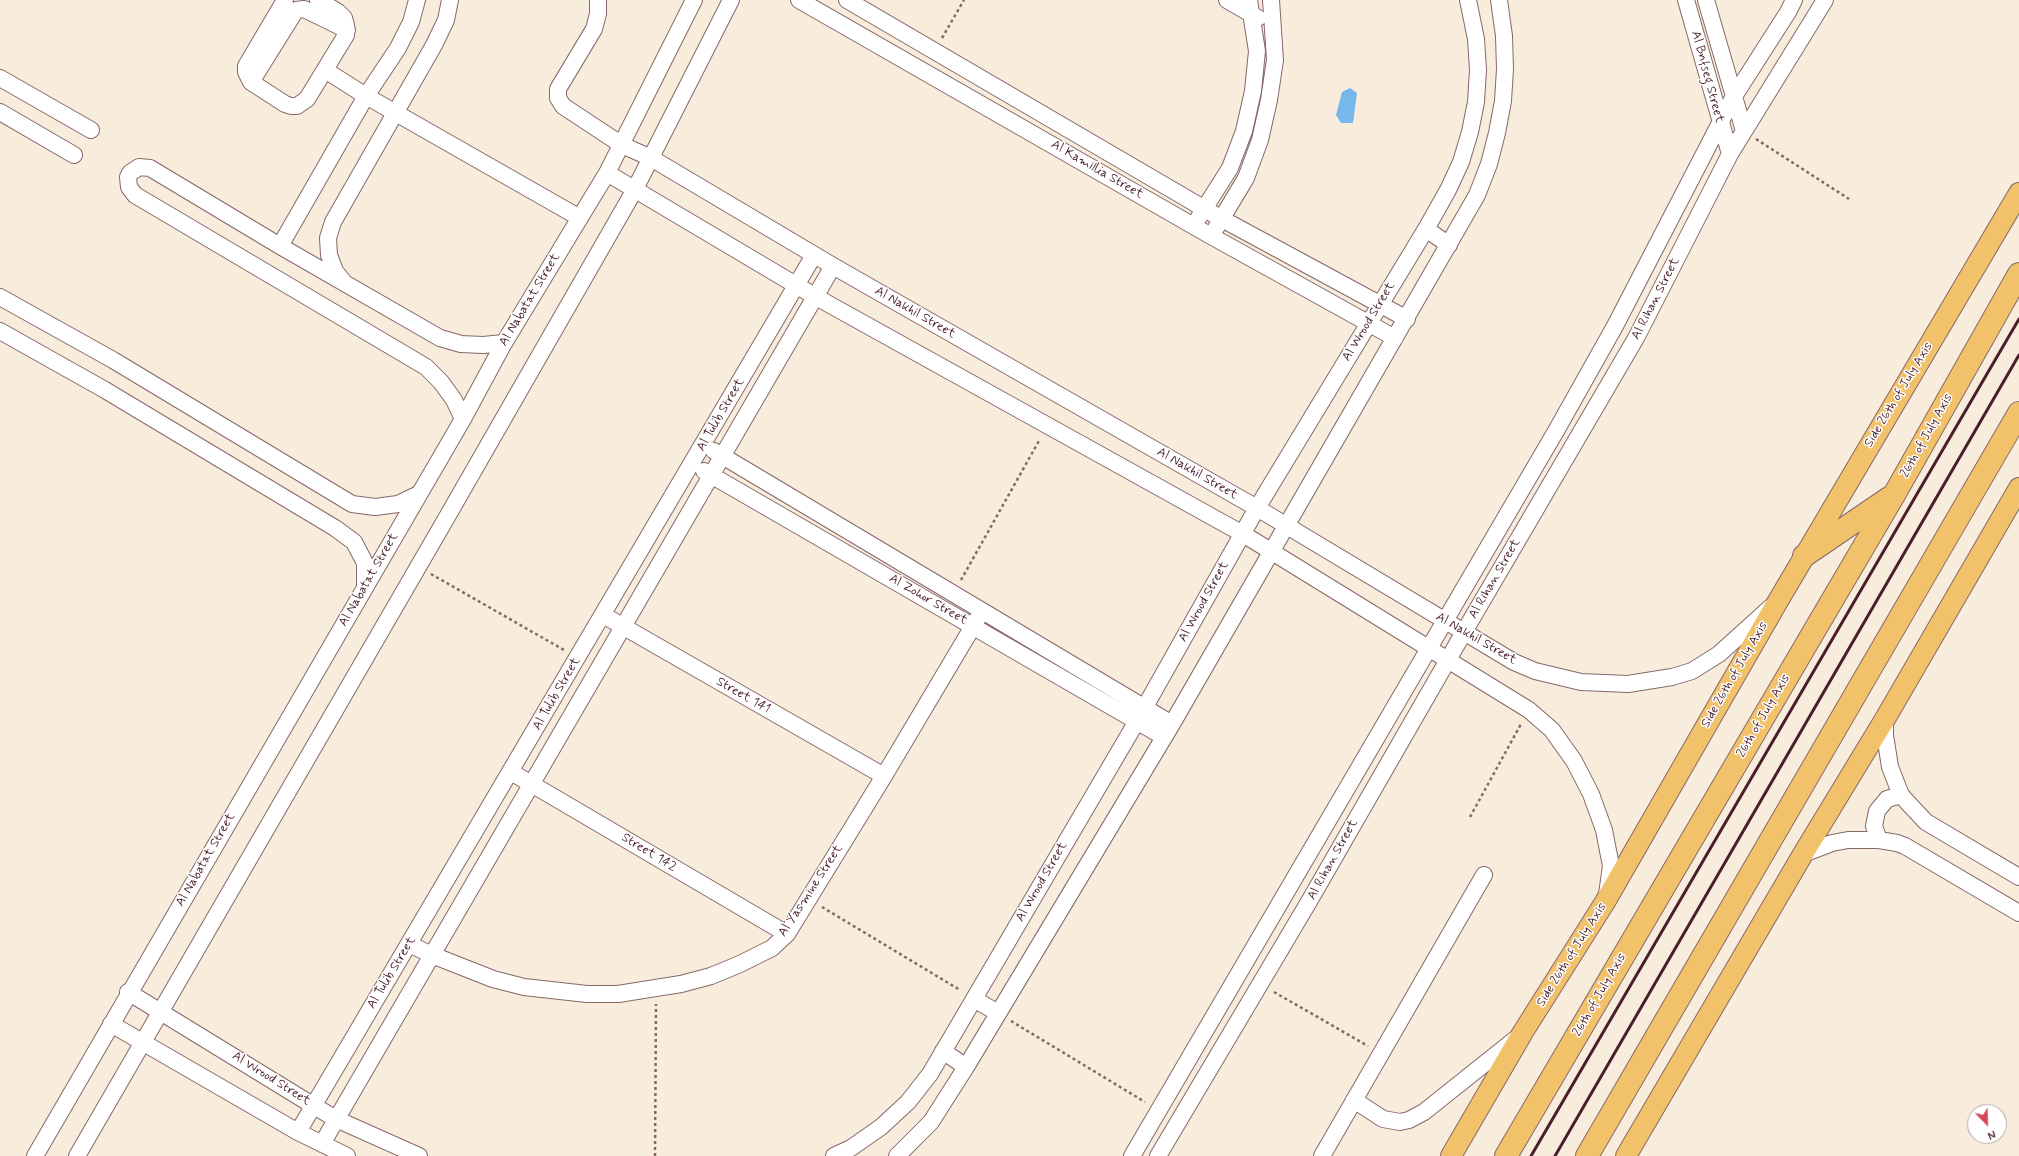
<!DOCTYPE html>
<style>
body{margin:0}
#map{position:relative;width:2019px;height:1156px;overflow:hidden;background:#f8eddc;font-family:Mynerve,sans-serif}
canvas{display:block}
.north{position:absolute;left:1967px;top:1104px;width:40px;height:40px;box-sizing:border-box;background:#fff;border:1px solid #b7a5aa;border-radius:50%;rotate:157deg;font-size:11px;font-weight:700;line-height:16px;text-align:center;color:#4a1f2b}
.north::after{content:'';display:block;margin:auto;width:14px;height:18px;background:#d1495b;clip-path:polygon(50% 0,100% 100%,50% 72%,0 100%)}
</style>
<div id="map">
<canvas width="2019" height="1156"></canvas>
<div class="north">N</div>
</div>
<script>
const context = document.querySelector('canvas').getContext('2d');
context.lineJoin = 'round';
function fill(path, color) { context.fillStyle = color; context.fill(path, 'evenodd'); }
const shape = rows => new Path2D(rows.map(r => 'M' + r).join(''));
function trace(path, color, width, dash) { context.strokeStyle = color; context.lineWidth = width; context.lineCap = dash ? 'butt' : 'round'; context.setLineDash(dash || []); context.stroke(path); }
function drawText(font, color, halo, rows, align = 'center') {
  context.font = font + ' Mynerve,sans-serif'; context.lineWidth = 3; context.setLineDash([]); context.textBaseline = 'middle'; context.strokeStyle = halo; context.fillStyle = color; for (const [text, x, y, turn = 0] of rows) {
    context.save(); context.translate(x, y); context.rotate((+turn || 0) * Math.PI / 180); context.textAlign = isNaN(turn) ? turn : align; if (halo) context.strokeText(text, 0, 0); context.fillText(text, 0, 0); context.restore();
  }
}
fill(shape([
 [1350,88,1357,93,1353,123,1341,123,1336,115,1342,92]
]), '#76b8eb');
const minor = shape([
 [285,0,246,66,246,72,251,82,285,104,291,106,297,106,307,99,346,35,346,25,344,18,338,12,318,0],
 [598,0,598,14,594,29,558,89,558,98,563,106,622,145,651,158,833,266,1257,508,1514,662,1535,671,1581,682,1628,684,1672,677,1692,671,1719,654,1771,607],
 [799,0,1211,236,1395,338],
 [847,0,1222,219,1407,319],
 [1227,0,1258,18],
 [1686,0,1730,154],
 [1706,0,1744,131],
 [325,70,366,96,580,218],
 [0,78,91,130],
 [251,82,296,10,304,9,347,30],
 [0,112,74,155],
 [607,173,816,297,1243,534,1529,710,1552,730,1574,761,1591,794,1604,830,1611,866,1607,894],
 [1199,217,1230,168,1244,131,1253,91,1257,51,1249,0],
 [1216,228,1246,178,1260,140,1269,100,1275,60,1271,0],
 [1426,229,1449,245],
 [280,246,366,96,398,48,411,22,417,0],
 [343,281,335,271,329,255,328,238,333,222,434,45,446,20,450,0],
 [0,297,113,360,352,504,375,507,398,504,419,494],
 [0,331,105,390,335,528,354,542,365,563,365,587],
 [463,419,454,400,441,382,426,367,135,195,129,187,128,177,130,173,139,167,150,168,280,246,440,338,461,344,483,345,504,343],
 [714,451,1172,724],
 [704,471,1164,737],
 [603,615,884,776],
 [1885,719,1885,735,1890,767,1901,795,1909,804,1926,822,2019,877],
 [511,772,787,934],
 [1879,840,1874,826,1877,811,1887,799,1901,795],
 [1803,854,1832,843,1848,840,1879,840,1897,843,1905,846,2019,913],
 [409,944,432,955,493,979,524,987,587,994,618,994,681,984,711,976,740,964,772,948,787,934,884,776,982,611],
 [128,992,314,1106,336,1119,419,1156],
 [974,999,998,1013],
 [111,1024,298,1132,347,1156],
 [943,1051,966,1067],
 [1354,1100,1383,1119,1400,1122,1409,1120,1424,1112,1518,1037],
 [298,1132,814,255],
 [322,1144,833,266],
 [35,1156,463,419,504,343,607,173,694,0],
 [77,1156,447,517,634,191,731,0],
 [834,1156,851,1148,881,1127,908,1102,930,1074,1137,721,1257,508,1426,229,1448,190,1461,162,1470,132,1476,102,1478,70,1476,39,1468,0],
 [897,1156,931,1122,966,1067,1172,724,1477,195,1489,164,1497,133,1503,101,1505,69,1504,36,1499,0],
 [1132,1156,1556,431,1615,326,1733,98,1788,12,1794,0],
 [1158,1156,1307,905,1464,632,1636,338,1730,154,1825,0],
 [1322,1156,1484,875]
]);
const major = shape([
 [1451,1156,1523,1032,1605,902,1778,601,2019,193],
 [1626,1156,1803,854,1885,719,2019,488]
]);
const highway = shape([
 [1804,556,1889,498],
 [1506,1156,1894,495,2019,274],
 [1587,1156,2019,413]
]);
trace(minor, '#876769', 18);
trace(major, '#876769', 22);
trace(highway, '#876769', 24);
trace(shape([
 [942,38,964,0],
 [1756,139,1849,199],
 [431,574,564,650],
 [961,580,1040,439],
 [1470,817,1521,724],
 [822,907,960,990],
 [1274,992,1368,1046],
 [1011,1021,1145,1102],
 [655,1156,656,1004]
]), '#876769', 2.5, [3, 3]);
trace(minor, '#fff', 16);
trace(major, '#f2c26a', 20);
trace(highway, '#f2c26a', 22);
trace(shape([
 [1531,1156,2019,319],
 [1555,1156,2019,355]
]), '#4a1f2b', 3);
drawText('13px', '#4a1f2b', '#fff', [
 ["Al Bnfseg Street",1707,77,75],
 ["Al Kamillia Street",1097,170,30],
 ["Al Rihan Street",1656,299,-63],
 ["Al Nabatat Street",530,300,-59],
 ["Al Nakhil Street",915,313,30],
 ["Al Wrood Street",1369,322,-59],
 ["Side 26th of July Axis",1899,395,-59],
 ["Al Tulib Street",721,415,-60],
 ["26th of July Axis",1927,436,-61],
 ["Al Nakhil Street",1197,474,30],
 ["Al Rihan Street",1495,579,-60],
 ["Al Nabatat Street",369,580,-60],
 ["Al Zohor Street",928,600,30],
 ["Al Wrood Street",1204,602,-61],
 ["Al Nakhil Street",1476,639,30],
 ["Side 26th of July Axis",1735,675,-60],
 ["Al Tulib Street",557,694,-60],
 ["Street 141",743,696,30],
 ["26th of July Axis",1764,716,-60],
 ["Street 142",649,853,31],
 ["Al Nabatat Street",206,860,-60],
 ["Al Rihan Street",1333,860,-61],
 ["Al Wrood Street",1042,882,-60],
 ["Al Yasmine Street",811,891,-57],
 ["Side 26th of July Axis",1572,955,-58],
 ["Al Tulib Street",392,973,-59],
 ["26th of July Axis",1600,995,-60],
 ["Al Wrood Street",271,1079,32]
]);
</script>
